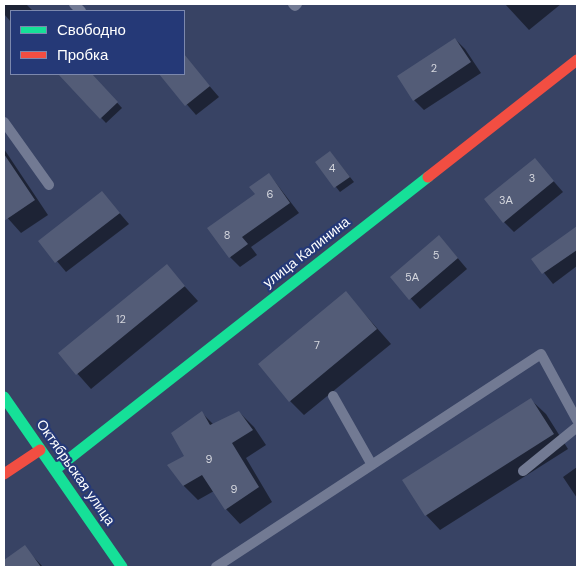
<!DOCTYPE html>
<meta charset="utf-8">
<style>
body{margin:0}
#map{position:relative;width:581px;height:571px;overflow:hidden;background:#384364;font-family:"DM Sans",sans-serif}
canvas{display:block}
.frame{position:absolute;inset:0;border:5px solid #fff;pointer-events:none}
.legend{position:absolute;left:10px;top:10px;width:175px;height:65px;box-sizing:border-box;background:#253977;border:1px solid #7c88ad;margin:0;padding:6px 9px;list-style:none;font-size:15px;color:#fff}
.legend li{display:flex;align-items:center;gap:10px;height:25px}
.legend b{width:25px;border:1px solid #7c88ad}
</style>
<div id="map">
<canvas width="581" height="571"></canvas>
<div class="frame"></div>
<ul class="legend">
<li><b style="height:6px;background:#16e098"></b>Свободно</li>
<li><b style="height:6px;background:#f24e42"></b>Пробка</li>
</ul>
</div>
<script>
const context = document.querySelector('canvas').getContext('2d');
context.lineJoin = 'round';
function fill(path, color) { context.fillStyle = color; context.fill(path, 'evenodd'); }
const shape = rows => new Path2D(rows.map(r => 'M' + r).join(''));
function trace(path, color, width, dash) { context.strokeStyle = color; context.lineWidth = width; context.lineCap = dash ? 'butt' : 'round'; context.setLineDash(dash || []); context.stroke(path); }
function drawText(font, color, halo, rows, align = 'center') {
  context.font = font + ' "DM Sans",sans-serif'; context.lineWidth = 4.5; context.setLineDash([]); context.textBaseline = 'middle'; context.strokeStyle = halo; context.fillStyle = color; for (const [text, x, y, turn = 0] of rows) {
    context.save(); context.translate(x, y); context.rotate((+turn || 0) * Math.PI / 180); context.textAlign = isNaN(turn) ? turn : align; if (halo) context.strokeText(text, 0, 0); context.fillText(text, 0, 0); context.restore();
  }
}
fill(shape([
 [4,4,26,4,33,11,11,11,11,22,4,14],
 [505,4,561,4,529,30],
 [455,39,465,49,481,73,424,110,414,100],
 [186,59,219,97,196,115,163,77,167,74,184,74,184,60],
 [59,74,91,74,122,108,106,123],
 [4,149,48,215,21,233,4,214],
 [330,152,354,182,340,192,316,162],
 [535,160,563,192,514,232,504,222],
 [269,174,299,213,251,247,257,255,240,267,230,257,256,194],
 [102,193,129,224,66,272,40,241],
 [574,230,577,234,577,266,553,284,533,259],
 [439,236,467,269,420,309,392,277],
 [166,266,198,301,91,389,60,354],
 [346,293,391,344,304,415,290,401],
 [531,400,546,414,568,449,440,530,426,515],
 [239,412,254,427,266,445,246,458,272,502,240,524,226,509,214,491,198,500,183,485,186,456,202,413,214,425],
 [577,467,577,498,563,477],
 [24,547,43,567,4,567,4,562]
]), '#0007');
fill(shape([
 [455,38,471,62,413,101,397,76],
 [184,54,210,86,185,106,159,74,184,74],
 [58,74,92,74,118,102,100,119],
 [330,151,350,177,334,188,315,162],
 [4,154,35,200,4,221],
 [535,158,554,181,503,223,484,199],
 [269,173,290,203,242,237,248,244,229,258,207,228,255,194,249,187],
 [102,191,120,213,55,263,38,241],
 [577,226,577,250,542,274,531,259],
 [439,235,458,258,409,300,390,277],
 [167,264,185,286,76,375,58,353],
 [346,291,377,329,289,402,258,364],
 [531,398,554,434,425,516,402,480],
 [202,411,210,425,239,411,253,430,232,443,259,487,225,510,202,475,183,486,167,465,184,456,171,433],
 [25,545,41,567,4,567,4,560]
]), '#535c77');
trace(shape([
 [74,4,81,11],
 [293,4,295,6,297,4],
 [4,122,49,185],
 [333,396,372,465],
 [523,471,577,427],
 [216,567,541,354,577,420]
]), '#727a93', 10);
trace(shape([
 [4,397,122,567],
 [56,469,428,177]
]), '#16e098', 11);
trace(shape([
 [428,177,577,60],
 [4,474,40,450]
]), '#f24e42', 11);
drawText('11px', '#d4d6dd', null, [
 ["2",434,69],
 ["4",332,169],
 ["3",532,179],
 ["6",270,195],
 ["3А",506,201],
 ["8",227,236],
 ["5",436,256],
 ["5А",412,278],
 ["12",121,320],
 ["7",317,346],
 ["9",209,460],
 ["9",234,490]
]);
drawText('14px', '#fff', '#253977', [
 ["улица Калинина",307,253,-38],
 ["Октябрьская улица",75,473,55]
]);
</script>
